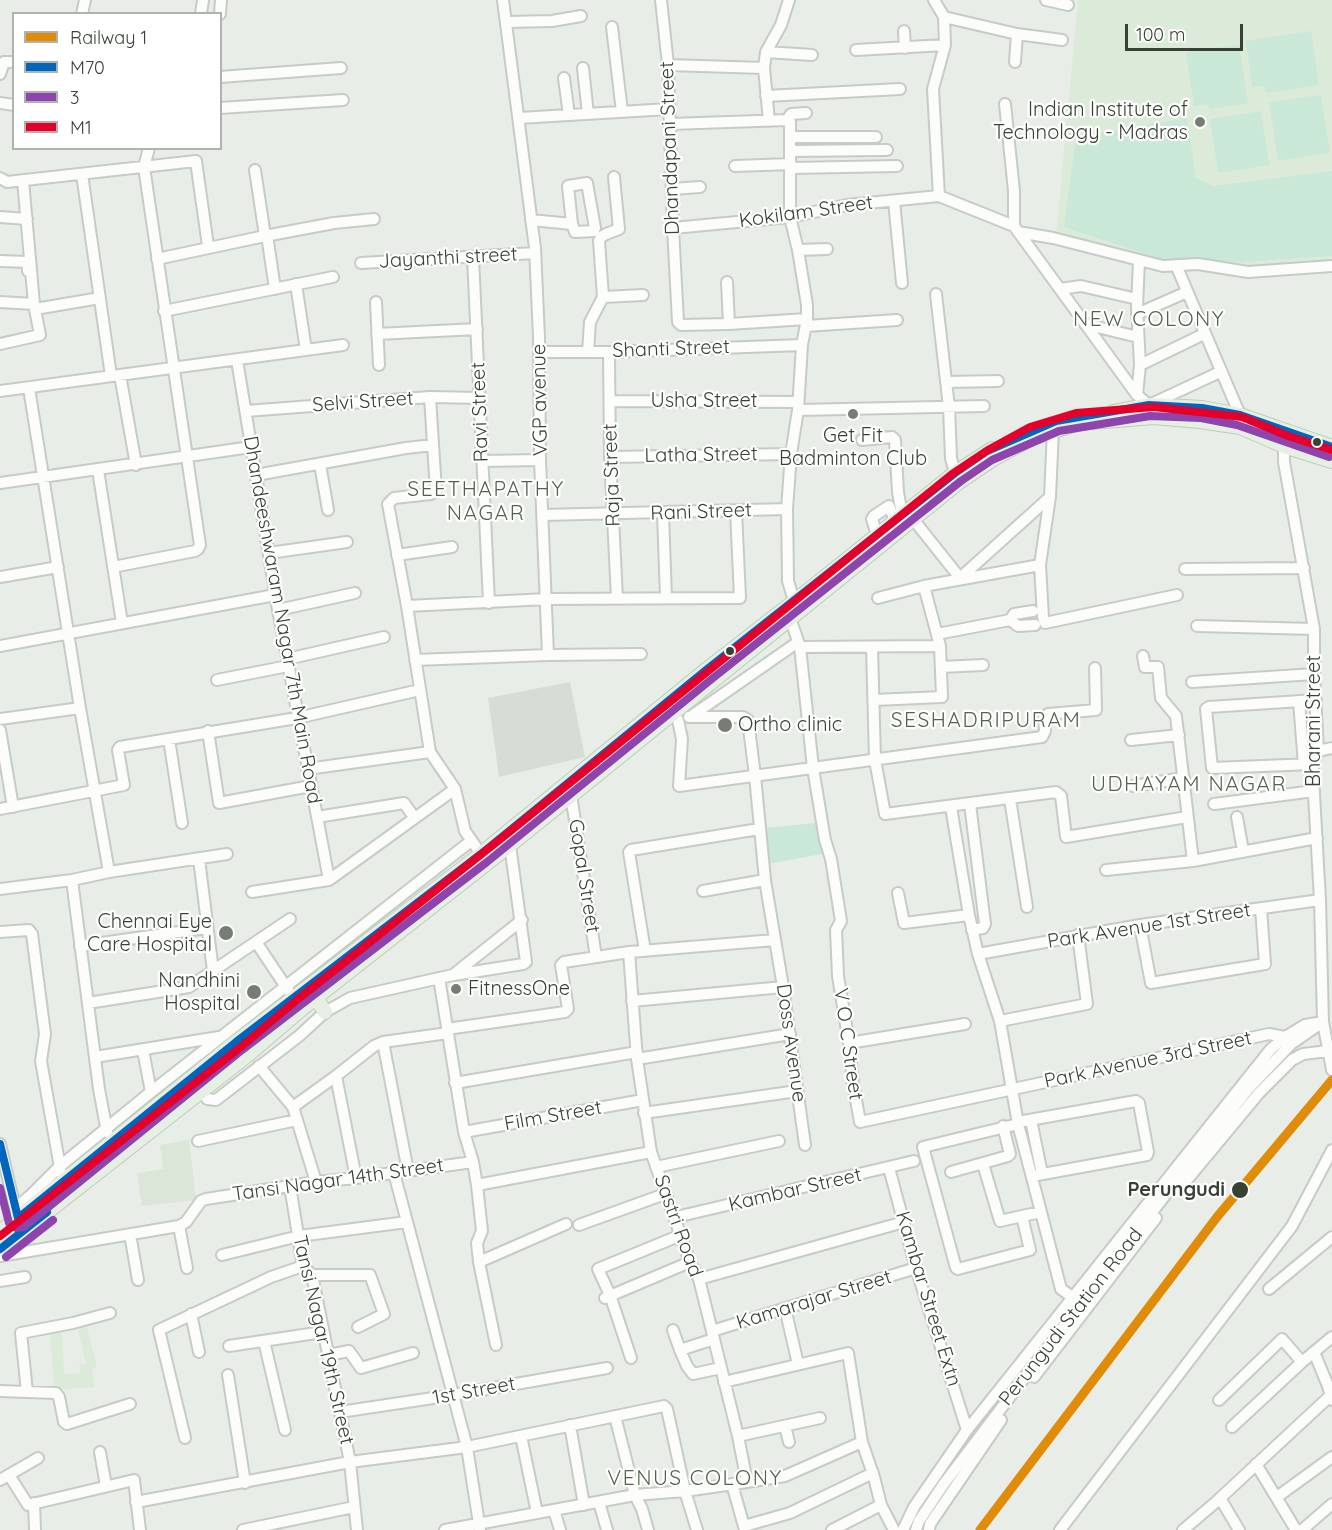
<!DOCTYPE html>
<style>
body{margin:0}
#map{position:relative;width:1332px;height:1530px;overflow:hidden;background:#e8eee7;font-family:Quicksand,sans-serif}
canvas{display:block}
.legend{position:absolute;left:12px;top:12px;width:210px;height:138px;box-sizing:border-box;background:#fff;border:2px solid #afb3ae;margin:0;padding:8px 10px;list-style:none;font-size:18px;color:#384234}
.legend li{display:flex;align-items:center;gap:12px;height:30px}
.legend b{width:30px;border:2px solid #afb3ae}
.scale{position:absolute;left:1125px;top:24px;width:118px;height:27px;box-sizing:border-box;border:3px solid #384234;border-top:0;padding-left:8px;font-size:18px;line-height:21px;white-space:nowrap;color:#384234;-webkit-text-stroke:4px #fff;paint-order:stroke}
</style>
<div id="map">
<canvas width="1332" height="1530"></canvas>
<ul class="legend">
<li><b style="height:8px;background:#e18c08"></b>Railway 1</li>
<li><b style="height:8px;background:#0065bd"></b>M70</li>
<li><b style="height:8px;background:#8e44ad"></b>3</li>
<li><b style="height:8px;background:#e4002b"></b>M1</li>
</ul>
<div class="scale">100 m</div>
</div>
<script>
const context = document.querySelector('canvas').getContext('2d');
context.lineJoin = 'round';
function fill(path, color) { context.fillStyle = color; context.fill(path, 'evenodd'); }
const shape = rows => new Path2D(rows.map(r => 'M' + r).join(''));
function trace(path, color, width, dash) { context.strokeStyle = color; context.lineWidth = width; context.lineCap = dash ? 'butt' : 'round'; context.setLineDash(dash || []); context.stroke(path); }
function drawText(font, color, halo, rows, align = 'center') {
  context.font = font + ' Quicksand,sans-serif'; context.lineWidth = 4.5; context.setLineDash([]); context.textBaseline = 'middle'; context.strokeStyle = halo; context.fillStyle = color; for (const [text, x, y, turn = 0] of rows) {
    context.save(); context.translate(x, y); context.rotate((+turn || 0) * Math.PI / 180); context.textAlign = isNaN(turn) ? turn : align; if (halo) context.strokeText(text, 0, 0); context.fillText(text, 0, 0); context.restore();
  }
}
fill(shape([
 [189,1140,196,1200,142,1206,137,1173,163,1169,160,1145]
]), '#dbe5d8');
fill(shape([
 [570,682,585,757,499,777,488,698]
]), '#d7ddd5');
fill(shape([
 [1078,0,1332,0,1332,261,1248,267,1175,269,1056,235],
 [87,1327,97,1367,92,1369,95,1387,54,1390,50,1331,62,1331,64,1374,81,1373,79,1364,86,1363,78,1330]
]), '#dcebd9');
fill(shape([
 [1311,31,1319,85,1266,93,1264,86,1252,87,1246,41],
 [1239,45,1248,103,1209,109,1208,104,1194,106,1186,52],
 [1321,95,1330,153,1278,161,1269,102],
 [1261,111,1269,165,1218,173,1210,119],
 [1187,118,1196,178,1213,186,1332,171,1332,256,1243,262,1164,260,1064,227,1076,137],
 [815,823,822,854,768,864,764,828]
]), '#c9e8d8');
const minor = shape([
 [503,0,535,248,539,337,540,460,548,655],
 [661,0,668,65,673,228,678,322,681,325,729,324,807,319],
 [934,0,944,17,945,45,933,89,939,196],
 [1046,0,1068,5],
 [82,14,85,0],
 [201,14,203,0],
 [220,14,221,0],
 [944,17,1017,34,1062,40],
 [506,22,552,21,581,16],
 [612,27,622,112],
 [904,31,905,48],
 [856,50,945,45],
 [766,52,812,55],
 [1015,62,1017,34],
 [668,65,764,68],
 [583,68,588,114],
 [0,74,4,62,14,62],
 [220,77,341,68],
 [564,78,569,115],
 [766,96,900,89],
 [0,103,14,105],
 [1005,104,1014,191,1014,226],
 [220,108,343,100],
 [519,118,669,109],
 [787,120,791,114,806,113],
 [769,121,764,68,766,52,781,25,789,0],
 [670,124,787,120,790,122,790,217,798,250,807,305,807,319,802,345,798,410,791,454,787,509,788,581,794,601],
 [791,137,876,137],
 [791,151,887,150],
 [735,166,791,164],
 [791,168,897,166],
 [255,170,265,236],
 [82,174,111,376],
 [0,178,7,182,196,161,208,246],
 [672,189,700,187],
 [894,201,902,283],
 [0,217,27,219],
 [531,220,572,224,575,232,594,231,595,228,587,183,568,186,572,224],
 [673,228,790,217,847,205,939,196,1014,226,1121,373,1137,395,1149,405,1220,372],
 [1018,232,1053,238,1163,266,1198,264,1248,272,1332,266],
 [267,235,275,289],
 [798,250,827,249],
 [473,257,489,603],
 [157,259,265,236,334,223,374,219],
 [0,261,27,262,28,271],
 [361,263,535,253],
 [1176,265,1240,415],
 [727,282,729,324],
 [296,284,306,350],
 [1060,289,1081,286,1137,299],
 [936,294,949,407,951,458,955,473],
 [603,297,643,295],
 [0,302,34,304],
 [376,302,379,365],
 [35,309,100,298],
 [164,311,333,277],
 [1137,314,1187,292],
 [1085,324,1138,337],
 [806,326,897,320],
 [377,334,477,329],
 [0,344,40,335,34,304,23,180],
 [539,352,609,352,802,345],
 [588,352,590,322,603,297,599,241,601,237,606,234,619,229,614,177],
 [609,352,610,457,617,598],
 [237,360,278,610,329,880],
 [1140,365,1204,334],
 [120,375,136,465],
 [946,382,998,381],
 [29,388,80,708,109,872],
 [0,391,343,345],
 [1137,395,1140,365,1137,307,1139,260],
 [430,397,436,491,431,494,394,498,388,504,407,606,430,752,455,789,465,831,481,854],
 [610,401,798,402],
 [798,410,984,406],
 [246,411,430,397,480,398],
 [862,440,892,437,895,440,898,492,902,515],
 [1284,446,1284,462,1314,629,1314,674,1318,751,1313,764,1313,777,1320,900,1323,1022,1332,1070],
 [610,457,791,454],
 [482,461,540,460],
 [320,464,328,510],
 [98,470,122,623],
 [256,475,406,448,433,445],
 [0,483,251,447],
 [663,513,666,598],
 [543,515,787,509],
 [913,519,960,578,1050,497],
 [877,535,872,519,874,516,889,506,895,521],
 [269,553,347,542],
 [397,555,452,547],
 [1040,565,1043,617,1045,623,1177,595],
 [113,567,195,551,198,549,200,545,144,167,149,148],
 [1185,569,1304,568],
 [0,577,58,567],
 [878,598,924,586,1040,565,1050,497,1053,430],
 [407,606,547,599,740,598,736,511],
 [278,610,355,593],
 [790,618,800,647,813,768,825,840,831,859,841,921,836,930,838,976,849,1043,853,1083,860,1122,1269,1034,1285,1037],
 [1010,620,1018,626,1035,625],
 [1197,626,1314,629],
 [937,634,1010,620,1014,614,1033,611],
 [0,646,275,595],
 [800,647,940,646],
 [872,647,875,760,885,814,1056,792,1061,796,1066,837,1187,817],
 [1143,656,1145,667,1158,667,1161,698,1176,716,1193,861],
 [287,659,384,637],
 [415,660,548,655,641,654],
 [941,667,983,665],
 [217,680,288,666],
 [1192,682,1314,674],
 [874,700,942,697,940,646,924,586],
 [1299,701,1304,765],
 [689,717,743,717,748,720,755,776,765,880,783,987,805,1145],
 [690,717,798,642],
 [0,719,80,708],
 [678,720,682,739,679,786,1042,737,1045,731,1044,718,1048,714,1096,710,1095,668],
 [0,730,13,807],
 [208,731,219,803,311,786],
 [169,739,182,823],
 [1131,740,1179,735],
 [1318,751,1332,748],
 [1313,764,1212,768,1206,709,1209,707,1316,700],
 [307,769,430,752],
 [1133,786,1184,778],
 [571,795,596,957],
 [1010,799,1027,907],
 [970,804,985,924,983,928,972,930],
 [1214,804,1314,791],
 [951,807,969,915,978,954,1000,1021,1018,1124,1041,1212,1061,1289,1078,1301],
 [0,809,124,785,118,750,120,747,297,718,420,690],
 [317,817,404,803,414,817],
 [1237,817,1243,851],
 [199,859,213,971],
 [1106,870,1193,861,1317,838],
 [72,880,99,1089,107,1132],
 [0,889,72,880,109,872,227,854],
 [703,891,765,880],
 [252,892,329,880,455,789],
 [898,893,904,923,969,915],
 [1140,925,1151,983,1265,964,1261,908],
 [0,932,29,930,32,934,45,1034,41,1061,61,1173],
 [256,942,288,990],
 [80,946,207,928],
 [645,951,629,852,631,850,759,829],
 [978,954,1140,925,1320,900],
 [454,975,523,964,526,962,510,845],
 [439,978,464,1132,473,1162,477,1185,482,1231,477,1243,479,1262,496,1345],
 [632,1001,783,987],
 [88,1003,189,987,290,919],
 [1000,1021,1087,1004,1078,935],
 [447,1029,565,1012,568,1009,561,965,564,962,629,952,775,940],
 [383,1042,408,1171],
 [849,1043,965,1024],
 [143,1050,151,1092],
 [95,1057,219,1037],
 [637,1059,790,1034],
 [259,1066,293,1107,316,1182],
 [336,1076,356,1178],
 [455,1083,637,1052],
 [207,1099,216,1100,299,1036,325,1012,350,998,453,975,522,920],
 [293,1107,336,1076,374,1046,383,1042,448,1033],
 [644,1113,797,1091],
 [1031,1120,1042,1174],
 [1018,1122,1136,1101,1139,1103,1148,1152,1147,1155,1032,1176],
 [1018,1124,923,1147,956,1268,958,1269,1030,1250,1022,1216,1041,1212],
 [464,1132,643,1100],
 [198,1141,297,1120],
 [0,1144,16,1212],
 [983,1164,1000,1221,1022,1216],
 [656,1167,779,1141],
 [889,1168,916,1268,967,1430],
 [951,1172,1008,1156,1010,1154,1003,1126],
 [394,1173,467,1447,480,1530],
 [477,1185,651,1152],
 [290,1186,303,1266,312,1275,350,1462,357,1530],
 [1181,1187,1259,1093,1292,1060,1303,1054,1328,1051],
 [15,1208,30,1196,59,1167,151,1092,471,841],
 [676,1217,914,1161],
 [579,1225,665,1194],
 [179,1226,187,1268],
 [130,1234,138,1280],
 [222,1255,299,1236,407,1222],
 [0,1256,179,1226,186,1222,201,1201,206,1199,316,1182,356,1178,473,1162],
 [479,1262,566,1224],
 [312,1275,370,1275,384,1314,358,1327],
 [699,1279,904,1222],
 [0,1281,25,1277],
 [1269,1289,1332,1237],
 [605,1298,690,1262],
 [785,1308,798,1364],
 [191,1314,199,1352],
 [673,1330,680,1350],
 [712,1331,916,1268],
 [714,1339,680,1350,687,1366,693,1374,721,1368],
 [264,1341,285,1430],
 [229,1346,323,1332],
 [1314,1352,1328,1386,1332,1400],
 [328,1355,349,1351,361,1368,413,1353],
 [631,1358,610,1295,598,1269,681,1235],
 [228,1375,245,1483],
 [1034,1377,1156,1218],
 [724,1382,848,1353,862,1442,874,1477,881,1505,894,1530],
 [0,1391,56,1393,59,1397,64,1422,67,1424,130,1404],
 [27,1392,21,1333,73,1323,110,1313],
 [1219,1400,1282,1339,1302,1362],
 [340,1412,453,1395,607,1368],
 [615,1416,635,1495,642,1509,648,1530],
 [570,1425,584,1505],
 [785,1426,789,1442],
 [1232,1427,1302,1362,1332,1337],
 [521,1436,537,1513],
 [738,1436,820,1418],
 [185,1438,159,1330,271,1277,303,1266],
 [100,1452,106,1486],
 [1256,1464,1296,1530],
 [9,1475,28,1505,134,1480,140,1530],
 [0,1480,38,1458],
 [747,1482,785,1476,862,1442],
 [732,1484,745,1530],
 [1277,1497,1332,1457],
 [1220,1498,1239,1530],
 [136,1502,350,1462,467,1447,664,1406,667,1409,685,1491,697,1530],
 [599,1502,607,1530],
 [34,1503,35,1530],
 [554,1510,560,1530],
 [744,1526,790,1513,873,1473],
 [243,1530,354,1507],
 [445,1530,635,1495,685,1491,747,1482,738,1436,699,1279,690,1262,651,1152,637,1059,629,952],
 [832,1530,881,1505],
 [903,1530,914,1507,967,1430,1250,1075,1271,1049,1285,1037,1305,1025,1323,1022],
 [916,1530,919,1521,943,1485,1081,1303,1249,1088,1291,1044,1320,1024],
 [929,1530,930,1524,1001,1420],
 [1060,1530,1292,1226,1332,1150],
 [1183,1530,1216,1502,1331,1395],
 [1302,1530,1332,1504]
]);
const major = shape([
 [1113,412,1149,405,1202,408,1240,415,1332,447],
 [311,990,325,1012],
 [0,1232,236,1042,481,854,706,670,810,589,955,473,992,449],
 [0,1249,249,1054,304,1007,510,845,959,482,993,459,1034,437,1079,423,1154,417,1200,421,1240,427,1284,446,1332,461]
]);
trace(minor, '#c6cbc5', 14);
trace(major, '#bacfb6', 16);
trace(minor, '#fcfcfb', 10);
trace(major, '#e5efe3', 14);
trace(shape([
 [0,1144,18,1218,236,1042,481,854,706,670,955,473,987,451,1056,421,1149,405,1202,408,1240,415,1332,447],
 [0,1249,47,1212]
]), '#0065bd', 8);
trace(shape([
 [0,1188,9,1223,16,1228,24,1227,242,1050,487,862,713,678,961,481,992,460,1059,431,1150,416,1201,418,1237,425,1329,457],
 [6,1257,53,1220]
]), '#8e44ad', 8);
trace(shape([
 [0,1236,242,1046,298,999,503,837,952,474,988,450,1030,427,1076,413,1154,407,1242,417,1288,436,1332,450]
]), '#e4002b', 8);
trace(shape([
 [980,1530,1217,1217,1332,1080]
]), '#e18c08', 9);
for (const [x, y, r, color] of [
 [1200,122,6,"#767e73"],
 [853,414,6,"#767e73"],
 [1317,442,5,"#384234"],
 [730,651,5,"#384234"],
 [725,725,8,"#767e73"],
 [226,933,8,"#767e73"],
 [456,989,6,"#767e73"],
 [254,992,8,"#767e73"],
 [1240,1190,9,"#384234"]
]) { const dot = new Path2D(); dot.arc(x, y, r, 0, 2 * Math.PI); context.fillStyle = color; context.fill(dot); trace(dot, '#fff', 2); }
drawText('20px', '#384234', '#fff', [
 ["Indian Institute of",1188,110],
 ["Technology - Madras",1188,133],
 ["Get Fit",853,436,"center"],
 ["Badminton Club",853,459,"center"],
 ["Ortho clinic",738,725,"left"],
 ["Chennai Eye",212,922],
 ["Care Hospital",212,945],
 ["Nandhini",240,981],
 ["Hospital",240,1004],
 ["FitnessOne",468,989,"left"]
], 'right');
drawText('20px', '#384234', '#fff', [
 ["Dhandapani Street",670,148,-92],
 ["Kokilam Street",806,212,-8],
 ["Jayanthi street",448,258,-3],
 ["Shanti Street",671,349,-2],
 ["VGP avenue",540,400,-91],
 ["Usha Street",704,401],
 ["Selvi Street",363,402,-4],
 ["Ravi Street",480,412,-92],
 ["Latha Street",701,455,-1],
 ["Raja Street",612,475,-92],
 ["Rani Street",701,512,-2],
 ["Dhandeeshwaram Nagar 7th Main Road",282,620,80],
 ["Bharani Street",1314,721,-90],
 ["Gopal Street",584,876,81],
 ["Park Avenue 1st Street",1149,926,-9],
 ["Doss Avenue",791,1043,82],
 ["V O C Street",848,1044,82],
 ["Park Avenue 3rd Street",1148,1060,-12],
 ["Film Street",553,1116,-10],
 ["Tansi Nagar 14th Street",338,1180,-8],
 ["Kambar Street",795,1190,-13],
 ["Sastri Road",678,1226,70],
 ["Kambar Street Extn",928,1299,73],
 ["Kamarajar Street",814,1300,-17],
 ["Perungudi Station Road",1071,1317,-52],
 ["Tansi Nagar 19th Street",323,1340,77],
 ["1st Street",474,1391,-10]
]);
drawText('bold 20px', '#384234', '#fff', [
 ["Perungudi",1225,1190]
], 'right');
context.letterSpacing = '1.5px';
drawText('21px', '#53644c', '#fff', [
 ["NEW COLONY",1149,320],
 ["SEETHAPATHY",486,490],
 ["NAGAR",486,514],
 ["SESHADRIPURAM",986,721],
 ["UDHAYAM NAGAR",1189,785],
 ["VENUS COLONY",695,1479]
]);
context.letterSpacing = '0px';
</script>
